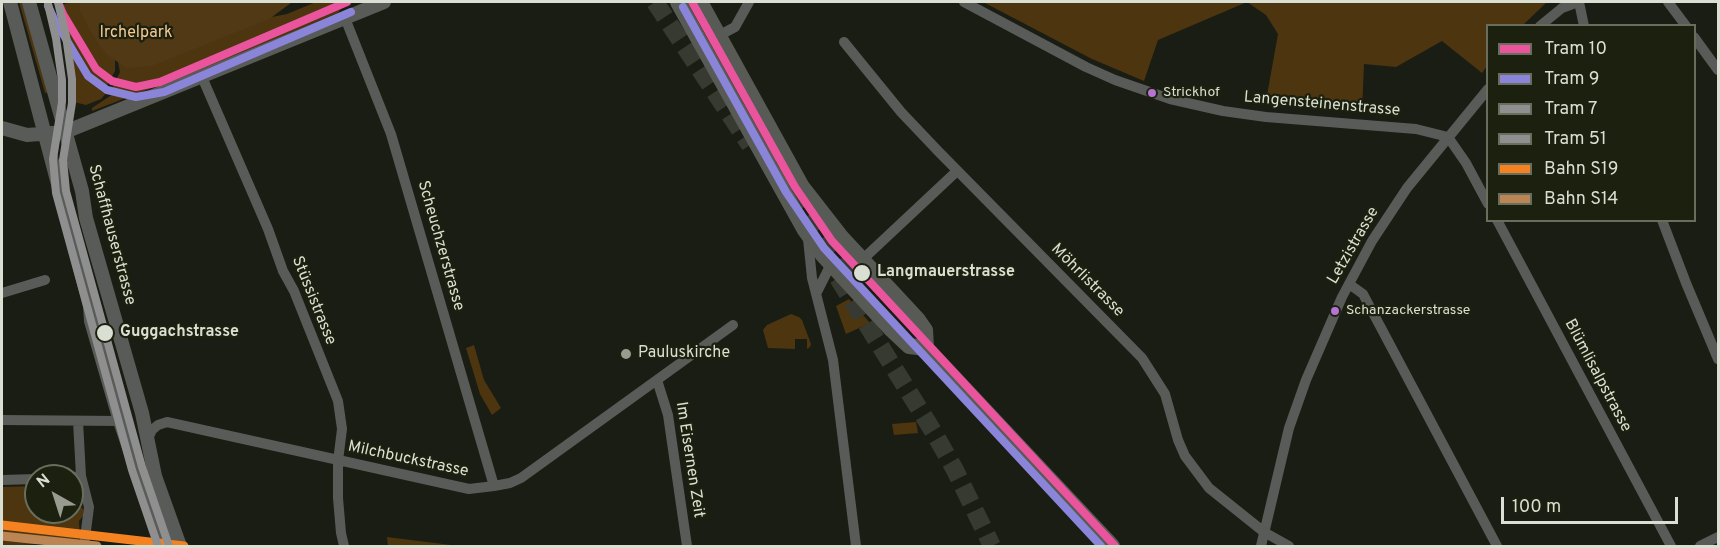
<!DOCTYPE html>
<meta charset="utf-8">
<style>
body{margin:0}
#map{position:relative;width:1720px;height:548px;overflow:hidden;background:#1a1d13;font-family:Overpass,sans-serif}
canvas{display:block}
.frame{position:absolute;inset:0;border:3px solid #dadfd3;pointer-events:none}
.legend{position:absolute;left:1486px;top:24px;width:210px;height:198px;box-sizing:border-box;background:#1c210f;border:2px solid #686d5d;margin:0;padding:8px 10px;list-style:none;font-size:18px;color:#dadfd3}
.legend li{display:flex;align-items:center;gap:12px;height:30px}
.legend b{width:30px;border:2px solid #686d5d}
.north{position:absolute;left:24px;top:464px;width:60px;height:60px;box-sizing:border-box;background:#1c210f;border:2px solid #686d5d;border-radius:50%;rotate:321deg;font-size:16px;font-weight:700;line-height:24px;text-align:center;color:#dadfd3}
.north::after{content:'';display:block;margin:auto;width:21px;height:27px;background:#979b90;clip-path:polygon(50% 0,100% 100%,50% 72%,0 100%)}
.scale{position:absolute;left:1501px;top:497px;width:177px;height:27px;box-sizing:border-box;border:3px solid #dadfd3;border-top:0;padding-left:8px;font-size:18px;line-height:21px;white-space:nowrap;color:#dadfd3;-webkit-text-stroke:4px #1c210f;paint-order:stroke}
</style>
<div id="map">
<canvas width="1720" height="548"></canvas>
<div class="frame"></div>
<ul class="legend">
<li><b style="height:8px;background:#e9549d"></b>Tram 10</li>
<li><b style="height:8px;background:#8a85d8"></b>Tram 9</li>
<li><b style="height:8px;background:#8f8f8f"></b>Tram 7</li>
<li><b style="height:8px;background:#8f8f8f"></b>Tram 51</li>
<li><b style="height:8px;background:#f58220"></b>Bahn S19</li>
<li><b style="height:8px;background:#bb8654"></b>Bahn S14</li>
</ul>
<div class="north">N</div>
<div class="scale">100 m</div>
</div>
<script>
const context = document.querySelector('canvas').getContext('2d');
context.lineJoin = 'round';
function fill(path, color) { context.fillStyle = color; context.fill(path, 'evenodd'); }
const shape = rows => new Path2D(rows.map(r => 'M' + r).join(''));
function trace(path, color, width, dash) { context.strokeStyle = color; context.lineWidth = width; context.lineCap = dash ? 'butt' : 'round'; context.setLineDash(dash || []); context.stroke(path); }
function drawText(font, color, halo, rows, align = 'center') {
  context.font = font + ' Overpass,sans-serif'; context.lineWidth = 4.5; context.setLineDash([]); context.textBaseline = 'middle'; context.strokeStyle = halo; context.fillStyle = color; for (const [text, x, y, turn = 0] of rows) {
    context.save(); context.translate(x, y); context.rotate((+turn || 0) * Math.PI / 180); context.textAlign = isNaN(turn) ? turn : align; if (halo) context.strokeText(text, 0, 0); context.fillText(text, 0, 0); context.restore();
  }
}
fill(shape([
 [19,2,23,2,49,92,45,93],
 [72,2,292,2,272,17,287,14,316,2,345,2,346,5,342,7,338,13,212,65,92,111,92,108,113,94,113,86,120,72,118,62,115,60,115,71,106,87,109,90,101,99,86,105,70,101,67,58,57,6],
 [983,2,1547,2,1523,25,1488,26,1487,66,1482,73,1442,41,1396,67,1364,64,1362,112,1266,101,1278,34,1266,15,1247,2,1158,40,1144,81,1092,59],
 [849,299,870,323,846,334,836,306],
 [791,314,799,317,802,320,811,344,810,347,807,349,807,339,795,339,795,349,768,348,763,330,767,325],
 [474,345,484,380,501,408,492,415,480,394,466,348],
 [916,422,918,433,894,435,892,424],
 [72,484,77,489,79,505,83,509,83,516,79,521,80,538,77,542,2,546,2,487,36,486,36,512,72,512],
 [387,537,459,546,388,546]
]), '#4d3510');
fill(shape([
 [79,2,292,2,267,20,152,66,127,68,106,54,92,34,80,10]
]), '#513915');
trace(shape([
 [655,2,750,145],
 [766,146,858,286],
 [838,278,933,431,955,470,992,546]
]), '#373a30', 18, [18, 9]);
trace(shape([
 [964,2,1086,67,1115,80,1170,99,1223,111,1266,117,1416,129,1448,137],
 [1579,2,1584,26],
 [1668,2,1686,26],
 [345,18,391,134,494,486],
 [1540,26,1562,8,1578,2],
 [718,36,735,27,749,2],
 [1694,37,1718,70],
 [844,42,901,112,938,151,1142,358,1165,394,1178,440,1185,456,1209,488,1264,532,1289,546],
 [202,77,268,229,283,271,294,291,338,401,342,429,338,461,338,498,341,533,344,546],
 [1448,137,1466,163,1488,204],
 [1497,220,1671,546],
 [1662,220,1686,283,1718,359],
 [808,239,812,278,833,360,856,546],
 [862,260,957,171],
 [1349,284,1363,294,1497,546],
 [2,293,45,280],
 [816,294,831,264],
 [657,380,668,415,687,546],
 [2,420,120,421],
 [78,421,81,476],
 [147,441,152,430,158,425,167,422,469,489,494,486,510,483,521,478,733,325],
 [72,477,81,476,89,507,84,546],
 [2,480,36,479],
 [1261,546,1289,428,1306,380,1342,297,1372,241,1407,188,1488,89],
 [1700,546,1718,537]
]), '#585b57', 10);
trace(shape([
 [10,2,90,306,91,321,120,421,162,546],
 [29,2,82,191,86,218,142,413,155,476,180,546],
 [2,128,27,135,65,132,384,2]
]), '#585b57', 14);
trace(shape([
 [678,2,805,230,823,255,892,330,909,346,926,348,1112,546],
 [700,2,802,187,841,237,918,320,925,330,926,348]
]), '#585b55', 16);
trace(shape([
 [2,525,184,546]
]), '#f58220', 9);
trace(shape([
 [2,536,97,546]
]), '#bb8654', 9);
trace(shape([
 [58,2,63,14,96,69,112,81,136,87,160,82,347,2],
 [692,2,795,187,832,241,1115,546]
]), '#e9549d', 8);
trace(shape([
 [48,6,54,19,88,76,107,90,136,97,164,92,351,12],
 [683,7,786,192,824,248,1101,546]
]), '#8a85d8', 8);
trace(shape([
 [58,2,66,36,72,79,72,103,63,160,66,191,142,467,169,546]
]), '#8f8f8f', 8);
trace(shape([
 [48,4,56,38,62,80,62,102,53,159,56,193,132,470,158,546]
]), '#8f8f8f', 8);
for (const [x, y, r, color] of [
 [1152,93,5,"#b673d3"],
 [862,273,9,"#dadfd3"],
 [1335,311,5,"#b673d3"],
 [105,333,9,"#dadfd3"],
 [626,354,6,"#979b90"]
]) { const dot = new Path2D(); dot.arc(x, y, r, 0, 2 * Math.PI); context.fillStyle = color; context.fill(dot); trace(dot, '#1c210f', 2); }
drawText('14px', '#dadfd3', '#1c210f', [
 ["Strickhof",1163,93],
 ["Schanzackerstrasse",1346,311]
], 'left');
drawText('16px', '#f5c992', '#1c210f', [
 ["Irchelpark",136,34]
]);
drawText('16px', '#dadfd3', '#1c210f', [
 ["Langensteinenstrasse",1322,105,5],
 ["Schaffhauserstrasse",111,235,75],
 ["Scheuchzerstrasse",440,246,74],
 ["Letzistrasse",1354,246,-60],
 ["Möhrlistrasse",1087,281,45],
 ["Stüssistrasse",313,301,68],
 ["Blümlisalpstrasse",1597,376,62],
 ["Milchbuckstrasse",408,460,12],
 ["Im Eisernen Zeit",689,460,81]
]);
drawText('bold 16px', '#dadfd3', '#1c210f', [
 ["Langmauerstrasse",877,273],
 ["Guggachstrasse",120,333]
], 'left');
drawText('16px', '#dadfd3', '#1c210f', [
 ["Pauluskirche",638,354]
], 'left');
</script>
